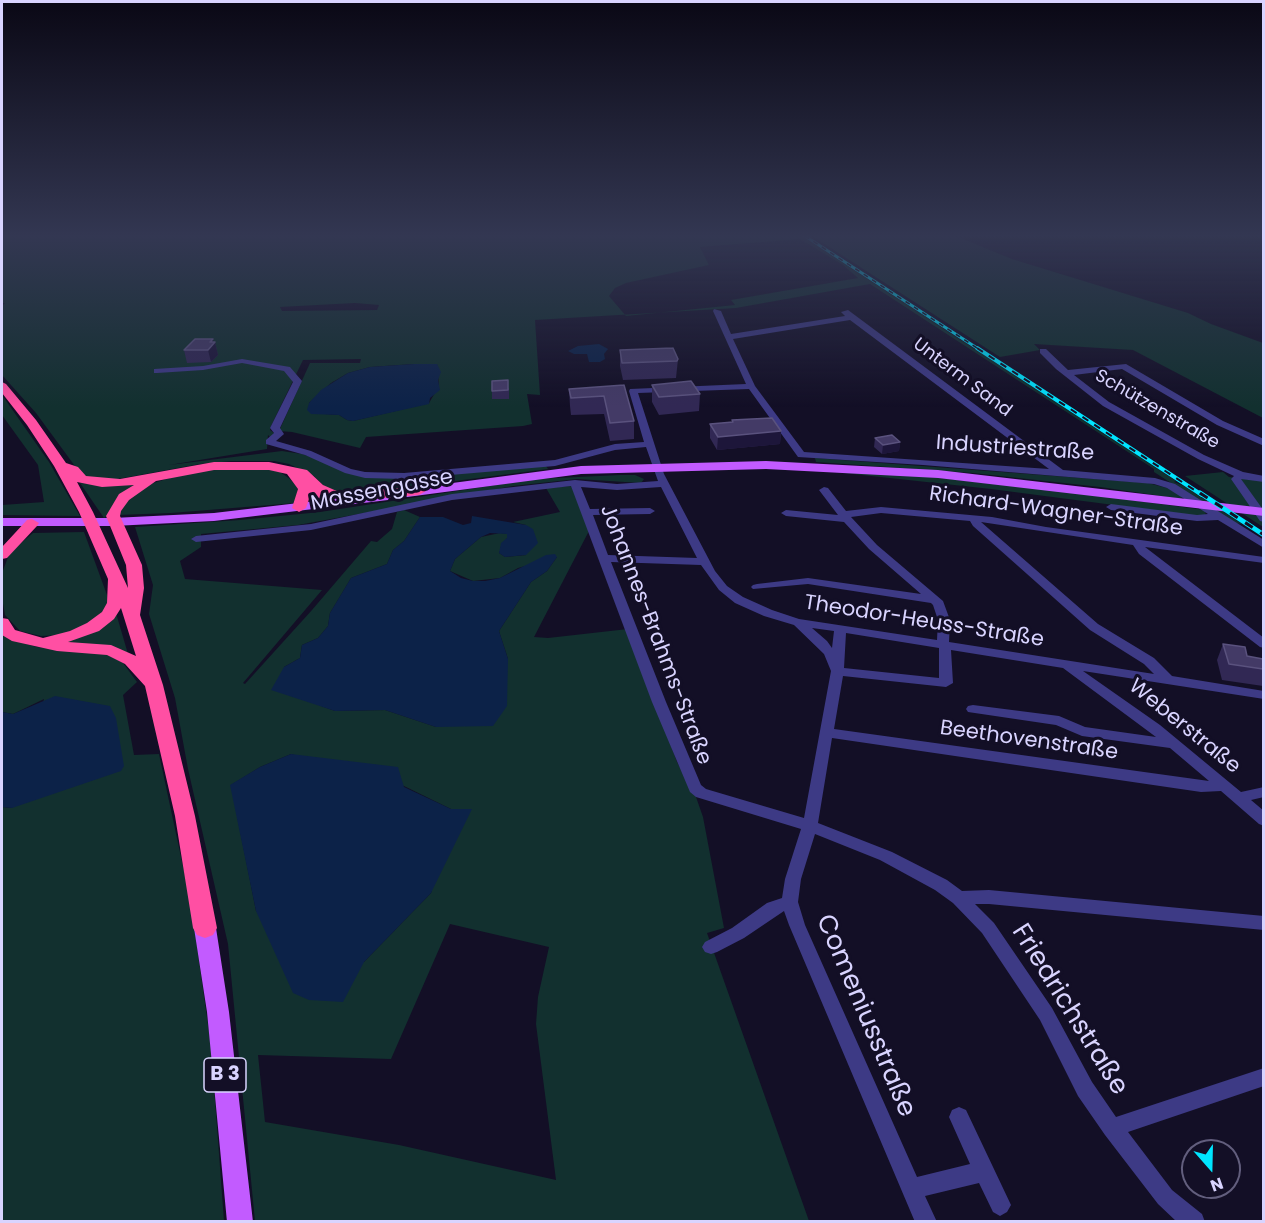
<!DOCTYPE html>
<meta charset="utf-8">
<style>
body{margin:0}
#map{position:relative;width:1265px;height:1223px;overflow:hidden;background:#130f26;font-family:Poppins,sans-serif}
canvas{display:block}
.frame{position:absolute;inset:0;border:3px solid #d9d4ff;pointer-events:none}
.north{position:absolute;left:1181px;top:1139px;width:60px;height:60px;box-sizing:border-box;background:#130f26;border:2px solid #625e7d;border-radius:50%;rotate:160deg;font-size:16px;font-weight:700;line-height:24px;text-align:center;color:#d9d4ff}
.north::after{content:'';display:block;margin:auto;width:21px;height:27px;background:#00e5ff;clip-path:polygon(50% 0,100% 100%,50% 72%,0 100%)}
</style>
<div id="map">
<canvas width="1265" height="1223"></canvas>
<div class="frame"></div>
<div class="north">N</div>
</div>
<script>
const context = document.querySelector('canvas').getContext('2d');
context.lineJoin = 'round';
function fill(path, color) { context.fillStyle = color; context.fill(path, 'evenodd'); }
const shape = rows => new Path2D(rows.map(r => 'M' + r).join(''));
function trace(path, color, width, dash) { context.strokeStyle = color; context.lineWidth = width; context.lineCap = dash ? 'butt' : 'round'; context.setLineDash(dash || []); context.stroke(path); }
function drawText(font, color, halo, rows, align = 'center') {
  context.font = font + ' Poppins,sans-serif'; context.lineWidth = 6; context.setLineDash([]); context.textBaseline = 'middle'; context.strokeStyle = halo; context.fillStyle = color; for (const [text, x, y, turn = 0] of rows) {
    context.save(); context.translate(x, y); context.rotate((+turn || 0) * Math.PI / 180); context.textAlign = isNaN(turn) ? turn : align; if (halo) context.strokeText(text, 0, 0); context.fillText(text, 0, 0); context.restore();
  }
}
fill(shape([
 [2,236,802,236,1176,481,1174,482,1184,486,1242,524,1233,523,1154,472,1154,469,870,284,736,308,535,320,540,395,527,394,532,424,523,426,366,437,360,448,292,432,279,431,310,363,360,363,361,359,303,360,271,426,270,430,274,433,271,438,268,435,267,449,169,465,282,451,302,454,373,478,546,466,548,469,362,493,336,492,324,486,314,476,289,464,274,461,232,461,200,464,112,480,93,480,80,473,36,413,2,375,2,306,5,303,2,303],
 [800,239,843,265,858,278,731,300,735,305,626,316,609,296,615,288,626,283,709,265,700,247],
 [355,303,379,305,377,310,282,311,280,307],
 [414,364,437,364,439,386,429,403,353,421,347,420,339,415,325,414,309,403,331,383,348,373,370,367],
 [812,236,956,236,1012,259,1188,313,1211,324,1263,343,1263,418,1133,350,1034,344,1040,350,1000,357],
 [2,395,49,462,80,516,2,515,2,505,44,502,38,465,2,415],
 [815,458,1148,483,1167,488,1181,495,1182,499,1100,487,973,473,816,462],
 [256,467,280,472,290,479,298,488,295,503,171,513,118,515,132,494,150,484,180,475,220,468],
 [816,470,930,477,1093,495,1205,510,1206,517,991,489],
 [1223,472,1229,477,1263,481,1263,527,1185,476],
 [620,475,635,475,644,479,641,483,577,479,513,486,298,525,201,534,201,547,180,561,185,579,322,590,243,683,245,684,312,610,371,541,377,542,392,529,397,512,404,510,420,517,404,541,393,550,387,564,351,578,330,613,328,626,318,638,302,645,300,658,284,667,305,700,335,711,385,710,436,727,508,659,499,631,531,582,547,571,557,557,518,568,500,578,473,581,450,571,455,559,481,537,500,533,507,534,507,538,499,553,505,557,526,555,526,525,513,522,560,512,546,488,572,486,590,529,534,637,548,638,628,629,677,762,696,797,703,817,724,928,707,933,809,1221,255,1221,228,944,188,769,175,698,149,614,153,585,135,527,240,520,320,512,536,479],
 [291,754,404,786,451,809,431,893,364,962,256,911,231,785,260,767],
 [450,924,549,947,538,997,536,1024,556,1180,399,1145,265,1122,258,1055,391,1059],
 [152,478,116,500,109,514,104,518,80,483,108,485],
 [84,532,107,595,108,604,102,615,94,621,62,635,41,636,20,631,5,615,2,598,2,573,10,552,33,533],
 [116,613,128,654,54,643],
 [2,631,12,640,37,647,107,653,123,663,137,682,123,695,134,755,159,754,191,904,211,1046,224,1221,2,1221,2,807,12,808,44,699,13,714,2,712]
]), '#12302f');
fill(shape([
 [599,344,608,349,604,354,605,359,600,362,589,362,587,354,574,354,568,351,578,346],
 [414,364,437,364,441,372,438,380,440,390,430,398,429,404,353,421,347,420,339,415,311,414,307,410,309,403,321,390,348,373,370,367],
 [472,516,526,525,533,529,538,543,526,555,505,557,499,553,501,543,507,538,507,534,490,533,481,537,455,559,450,571,461,578,473,581,485,581,500,578,546,555,555,554,557,557,547,571,531,582,499,631,508,659,507,706,493,726,436,727,385,710,335,711,271,690,284,667,300,658,302,645,318,638,328,626,330,613,351,578,387,564,393,550,404,541,420,517,443,517,463,525,471,523],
 [55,696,110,706,116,718,124,766,121,771,12,808,2,807,2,712,13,714],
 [291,754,398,767,404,787,451,809,472,809,431,893,364,962,343,1002,309,1000,293,993,256,911,230,785,260,767]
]), '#0c2248');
fill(shape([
 [714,309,721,311,731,334,845,316,841,312,848,310,1063,470,1155,478,1175,484,1264,540,1264,548,1218,520,1197,521,1111,510,1106,507,1111,504,1197,515,1208,514,1167,488,1154,484,923,465,798,457,749,389,638,393,664,474,715,571,727,586,743,597,772,610,799,619,937,640,938,620,933,605,931,603,808,584,753,589,751,587,753,585,757,584,808,578,921,594,869,549,844,522,786,516,781,513,786,510,838,515,819,490,824,487,828,488,846,511,881,507,992,517,1046,527,1264,557,1264,563,1145,547,1264,638,1264,648,1260,647,1139,554,1133,545,981,522,1098,624,1154,658,1172,676,1264,691,1264,699,1083,671,1160,725,1241,792,1264,787,1264,797,1251,800,1264,811,1264,826,1259,824,1221,791,1201,792,832,738,818,823,892,852,947,880,962,891,989,890,1264,916,1264,930,989,904,975,904,994,923,1052,1008,1092,1082,1116,1117,1264,1068,1264,1086,1128,1132,1172,1190,1202,1214,1205,1222,1177,1222,1158,1204,1105,1135,1078,1096,1040,1020,982,933,953,903,935,890,880,860,815,834,801,879,798,902,805,925,917,1177,970,1164,949,1117,952,1110,959,1107,966,1110,1011,1205,1007,1212,1000,1216,993,1212,979,1183,925,1196,937,1222,915,1222,789,925,784,911,744,938,717,952,711,954,705,952,702,947,705,942,732,928,767,903,782,898,785,879,801,829,696,797,690,792,652,702,571,486,452,500,311,530,196,542,191,539,196,536,311,524,452,494,575,480,617,484,658,481,646,447,615,450,555,466,404,479,365,478,345,473,305,455,266,444,266,440,274,433,270,428,293,382,284,371,242,363,203,370,157,373,154,373,154,369,203,366,242,359,290,367,302,381,280,428,284,434,276,441,311,451,351,469,365,472,404,473,555,460,615,444,644,442,629,391,630,389,746,384,713,311,714,309],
 [850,320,1049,469,804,452,755,386,733,339,850,320],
 [581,487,617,490,661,487,697,558,608,555,593,515,650,514,655,511,650,508,590,509,581,487],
 [881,513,970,521,973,526,1090,630,1144,664,1154,674,949,642,950,620,943,601,877,545,851,517,881,513],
 [611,562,701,565,719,590,735,603,764,616,794,625,824,654,831,671,804,818,706,789,701,785,666,702,611,562],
 [812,628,834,631,832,648,827,641,812,628],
 [846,633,939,648,939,678,844,668,846,633],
 [951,650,1063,668,1156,737,1085,727,1059,716,973,705,968,706,966,709,968,712,1056,725,1082,736,1170,748,1209,781,834,729,843,676,946,687,953,683,951,650],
 [1040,349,1046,349,1068,370,1126,364,1223,421,1264,439,1264,446,1217,425,1122,369,1074,375,1109,402,1204,455,1243,472,1264,476,1264,482,1241,479,1264,511,1264,522,1260,521,1231,479,1234,476,1198,459,1103,406,1056,369,1040,353,1040,349]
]), '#3d3a85');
fill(shape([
 [766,461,938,470,1264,508,1264,516,938,478,766,469,581,474,407,497,401,493,407,489,581,466,766,461],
 [383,493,388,494,389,497,388,500,214,521,113,526,2,526,2,518,113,518,214,513,383,493],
 [205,919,212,922,216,928,229,1012,253,1222,227,1222,207,1012,194,928,198,922,205,919]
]), '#c25bff');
fill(shape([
 [2,382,6,384,36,420,66,463,78,467,86,476,120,479,214,462,269,462,307,470,323,485,339,492,419,487,426,491,419,495,350,501,325,496,324,506,317,510,310,506,311,493,306,508,299,512,292,508,298,489,287,474,269,470,214,470,156,481,129,500,121,511,120,516,142,565,144,588,140,615,163,685,195,816,217,928,213,935,205,938,197,935,193,928,175,816,145,686,125,664,107,655,57,651,12,641,2,635,2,618,8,619,15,630,43,638,70,631,87,623,102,612,107,603,108,579,79,512,54,466,27,425,2,393,2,382],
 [77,482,102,487,134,485,119,494,106,516,126,565,128,588,93,512,77,482],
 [121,608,136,656,111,645,68,642,99,631,114,619,121,608],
 [32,519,39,523,37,526,7,558,2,559,2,547,27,520,32,519]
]), '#ff4fa3');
const railFar2 = shape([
 [805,236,980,350]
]);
const railFar1 = shape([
 [977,348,1202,495]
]);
const rail = shape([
 [1200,493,1264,535]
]);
trace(railFar2, '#00e5ff', 3);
trace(railFar1, '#00e5ff', 4);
trace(rail, '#00e5ff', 5);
trace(railFar2, '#130f26', 1.5, [5]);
trace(railFar1, '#130f26', 2, [7]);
trace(rail, '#130f26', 3, [9]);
fill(shape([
 [215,342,218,355,211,362,187,363,184,350],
 [620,350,678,359,676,378,623,380,620,366],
 [624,385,634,421,634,439,610,441,604,414,571,415,570,406,569,389],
 [652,385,700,394,699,411,659,415,652,402],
 [509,388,509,399,492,399,492,391],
 [732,420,781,431,780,444,717,450,710,438,710,424,732,422],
 [875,438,900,442,899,451,882,454,874,447],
 [1223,644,1247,656,1263,659,1263,686,1222,680,1217,660]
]), '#312854');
fill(shape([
 [213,339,214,343,215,342,218,355,211,362,208,350,210,342],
 [781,431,780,444,717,450,718,437],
 [900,442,899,451,882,454,883,445]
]), '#1d163a');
const building = shape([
 [195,339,213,339,210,342,215,342,208,350,184,350,195,339],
 [673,348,678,359,677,361,622,363,620,350,673,348],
 [508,380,508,390,492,391,492,381,508,380],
 [691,381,700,394,659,397,652,385,691,381],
 [624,385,634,421,610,423,604,396,571,398,569,389,624,385],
 [772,418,781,431,718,437,710,424,733,422,732,420,772,418],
 [892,435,900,442,883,445,875,438,892,435],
 [1223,644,1245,647,1247,656,1263,659,1263,669,1229,664,1223,644]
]);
fill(building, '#433a66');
trace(building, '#5a527e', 1.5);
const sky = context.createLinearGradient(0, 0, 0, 407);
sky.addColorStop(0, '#0a0815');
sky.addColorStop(0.58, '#333752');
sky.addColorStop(1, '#33375200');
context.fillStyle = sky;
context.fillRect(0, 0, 1265, 407);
drawText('18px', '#d9d4ff', '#130f26', [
 ["Unterm Sand",962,378,37],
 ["Schützenstraße",1157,410,30]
]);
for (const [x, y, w] of [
 [225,1075,42]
]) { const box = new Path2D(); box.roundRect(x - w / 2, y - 17, w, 34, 4.5); context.fillStyle = '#130f26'; context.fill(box); trace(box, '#d9d4ff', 1.5); }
drawText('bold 20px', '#d9d4ff', null, [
 ["B 3",225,1075]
]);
drawText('21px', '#d9d4ff', '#130f26', [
 ["Industriestraße",1015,449,4],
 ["Massengasse",382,491,-11],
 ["Richard-Wagner-Straße",1056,512,8],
 ["Theodor-Heuss-Straße",924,622,9],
 ["Johannes-Brahms-Straße",655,635,69],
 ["Weberstraße",1184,727,39],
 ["Beethovenstraße",1029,741,8]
]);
drawText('26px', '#d9d4ff', '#130f26', [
 ["Friedrichstraße",1069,1010,58],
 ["Comeniusstraße",865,1016,67]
]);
</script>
